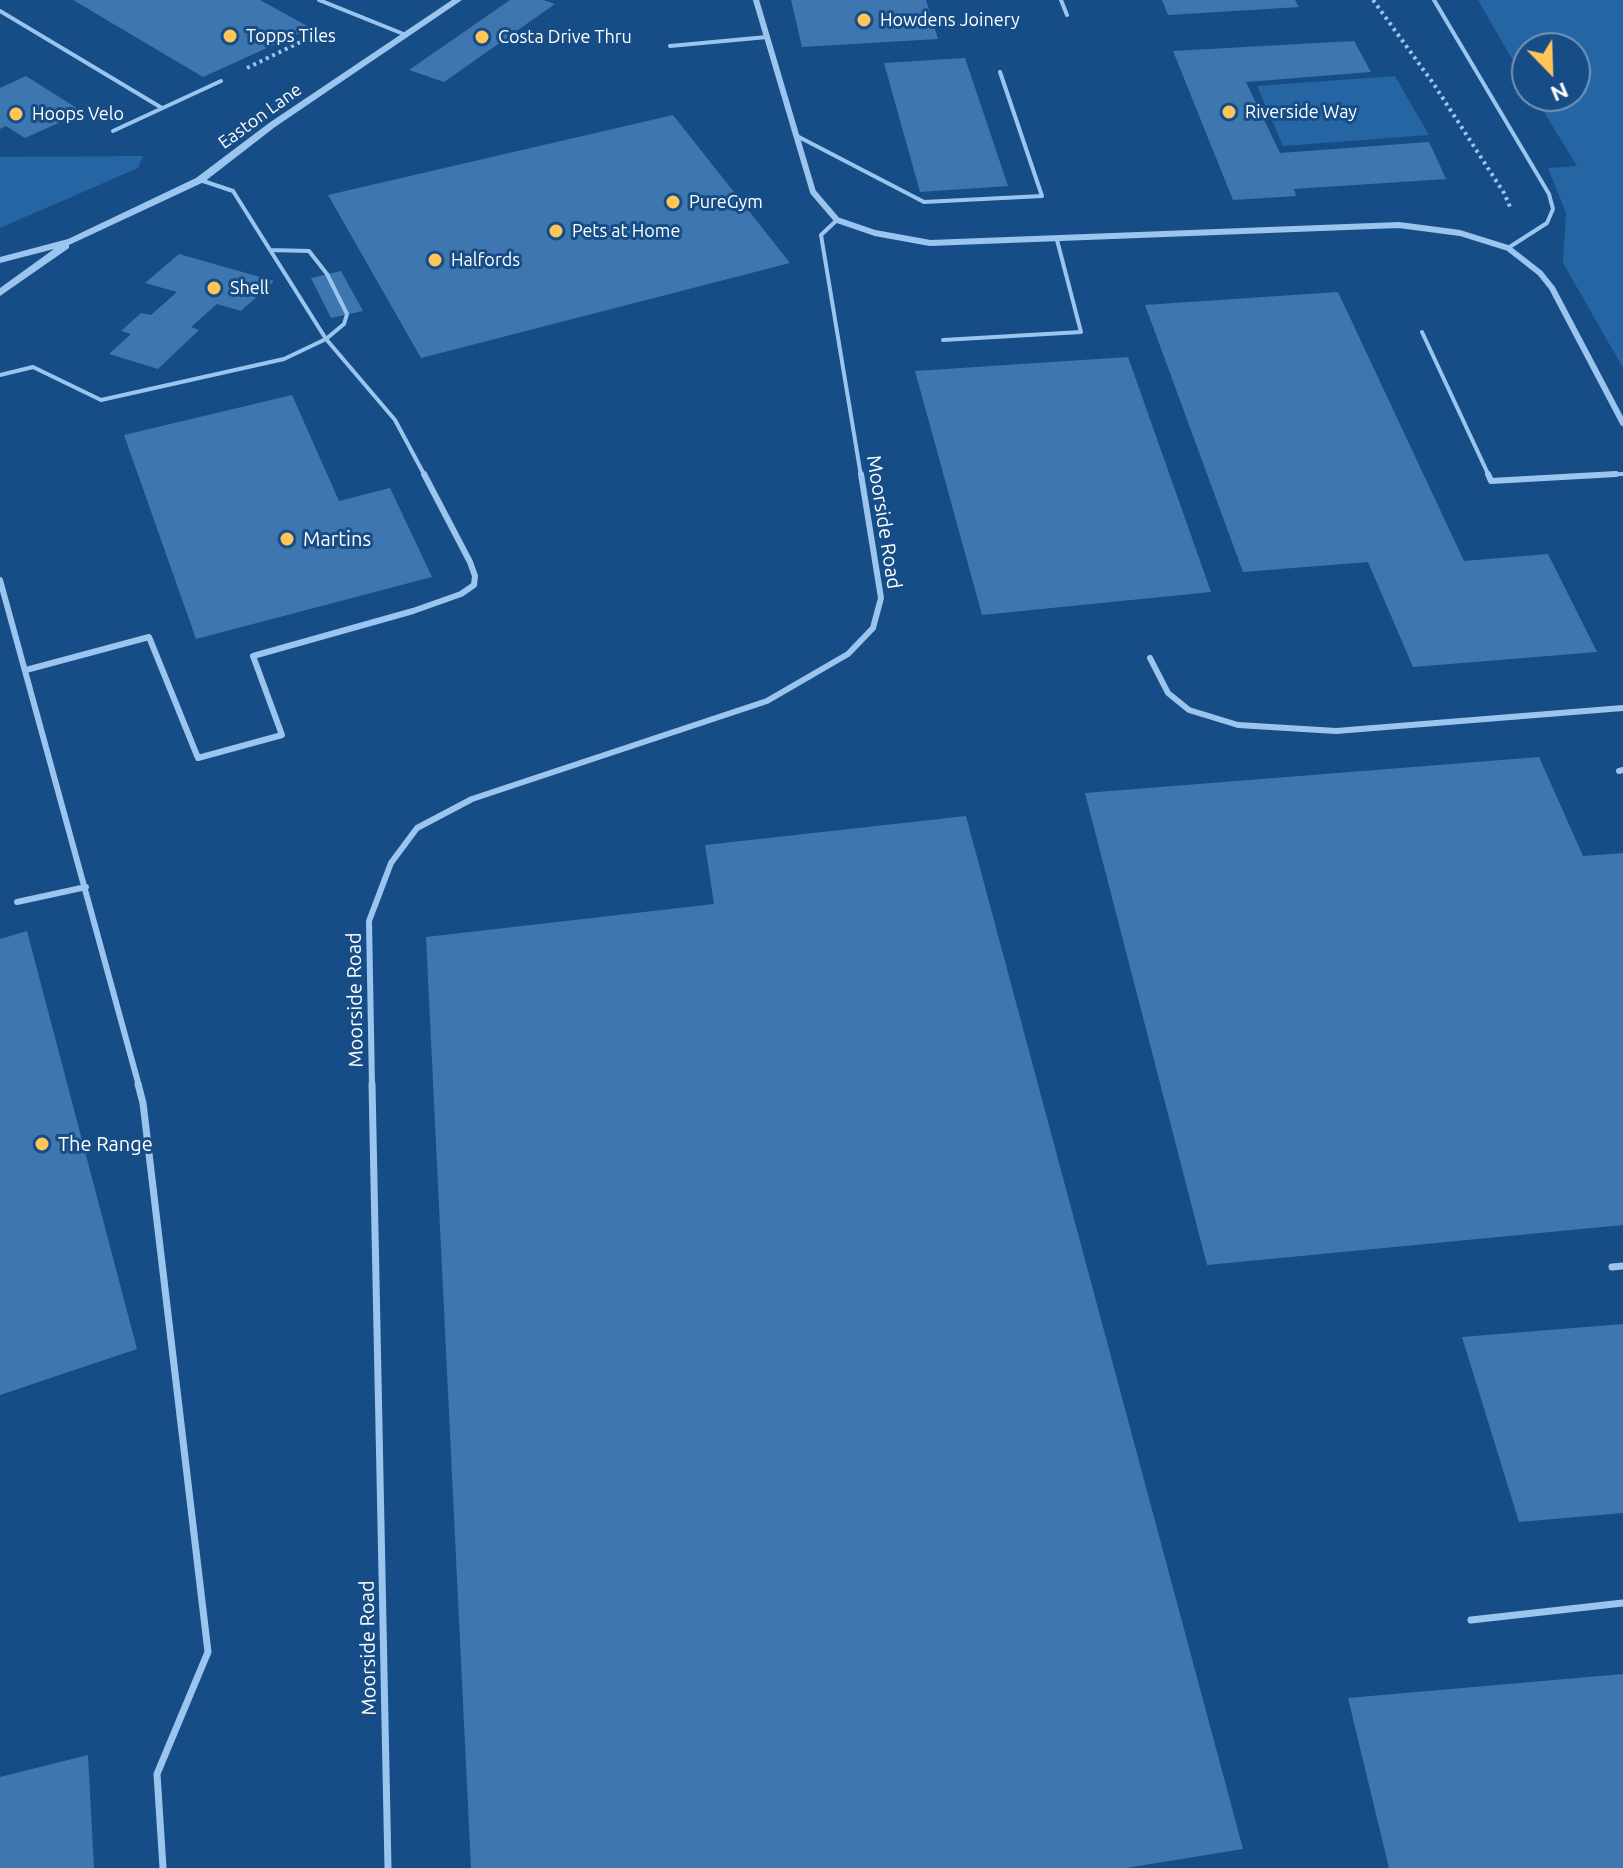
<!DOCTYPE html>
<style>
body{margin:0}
#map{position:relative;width:1623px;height:1868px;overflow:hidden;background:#164d86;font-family:Ubuntu,sans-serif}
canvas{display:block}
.north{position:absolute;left:1511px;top:32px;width:80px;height:80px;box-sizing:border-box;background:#164d86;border:2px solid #7394b6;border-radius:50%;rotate:157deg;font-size:22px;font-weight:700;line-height:32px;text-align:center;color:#fff}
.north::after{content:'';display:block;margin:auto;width:28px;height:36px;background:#ffc558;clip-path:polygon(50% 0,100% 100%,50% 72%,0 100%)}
</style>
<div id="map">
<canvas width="1623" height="1868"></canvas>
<div class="north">N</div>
</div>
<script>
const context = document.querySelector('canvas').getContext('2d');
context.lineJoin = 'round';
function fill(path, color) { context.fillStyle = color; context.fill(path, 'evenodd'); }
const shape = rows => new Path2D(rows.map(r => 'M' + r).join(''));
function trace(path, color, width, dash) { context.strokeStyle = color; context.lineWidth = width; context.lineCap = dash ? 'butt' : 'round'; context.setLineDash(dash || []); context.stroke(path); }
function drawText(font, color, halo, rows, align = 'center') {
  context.font = font + ' Ubuntu,sans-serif'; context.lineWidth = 6; context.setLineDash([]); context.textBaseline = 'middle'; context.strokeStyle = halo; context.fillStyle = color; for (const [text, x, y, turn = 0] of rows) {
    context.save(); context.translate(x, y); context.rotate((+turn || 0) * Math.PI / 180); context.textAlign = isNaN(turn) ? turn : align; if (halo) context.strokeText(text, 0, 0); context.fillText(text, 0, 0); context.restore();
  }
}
fill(shape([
 [1478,0,1623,0,1623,368,1563,263,1566,213,1548,168,1577,166,1534,96,1575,96,1575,48,1527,48,1527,85],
 [1395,76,1429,135,1283,146,1257,86],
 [143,156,138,168,0,228,0,157]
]), '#2565a3');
fill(shape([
 [73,0,260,0,311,28,203,77],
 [510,0,543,0,555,4,444,82,409,70],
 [791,0,926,0,938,39,802,47],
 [1162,0,1295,0,1299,7,1168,15],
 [1354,41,1371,72,1246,82,1280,153,1429,142,1446,179,1294,189,1296,196,1233,200,1173,51],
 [965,58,1008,186,920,192,884,63],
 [26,76,83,112,25,138,6,126,0,129,0,88],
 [673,115,790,263,421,358,328,195],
 [179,254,274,281,241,311,217,304,191,327,199,330,158,369,109,354,131,334,121,331,141,313,151,315,177,292,145,283],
 [341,271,363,311,331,318,311,278],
 [1338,292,1464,561,1548,554,1597,652,1413,667,1368,562,1243,572,1145,305],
 [1128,357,1211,592,982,615,915,371],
 [292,395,339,501,390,488,432,577,196,639,124,435],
 [1539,757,1583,856,1623,853,1623,1225,1207,1265,1085,793],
 [966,816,1243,1849,1126,1868,471,1868,426,937,714,904,705,845],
 [27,931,137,1349,0,1395,0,939],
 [1623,1324,1623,1513,1519,1522,1462,1337],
 [1623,1674,1623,1868,1389,1868,1348,1698],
 [88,1755,94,1868,0,1868,0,1777]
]), '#3e77b0');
trace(shape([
 [1373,0,1433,83,1504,193,1511,209],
 [247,68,321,32]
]), '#9bc5ee', 4, [3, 4]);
trace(shape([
 [319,0,406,35],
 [1061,0,1067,15],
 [1434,0,1549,194,1553,209,1547,223,1508,248],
 [0,11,162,108],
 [670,46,767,37],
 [113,131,221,81],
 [797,136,924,202,1042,196,1000,72],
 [200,180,233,191,326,339,395,420,425,476],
 [837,220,821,235,861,476],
 [1422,332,1489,476],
 [943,340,1081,332,1057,240],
 [0,375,33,367,101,400,284,359,326,339,344,324,347,314,327,274,309,251,270,250],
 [1578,476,1623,474]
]), '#9bc5ee', 4);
trace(shape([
 [1488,474,1491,481,1616,474],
 [0,580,139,1086],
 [1150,658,1168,693,1189,710,1238,725,1336,731,1623,708],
 [26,670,149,637,198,758,282,735,253,656,413,611,461,594,474,585,475,576,470,562,424,474],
 [1619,771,1623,770],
 [17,902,86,887],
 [372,1086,369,921,391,863,417,828,472,799,767,701,848,654,873,628,881,598,861,474]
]), '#9bc5ee', 6);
trace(shape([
 [138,1084,143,1103,208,1652,157,1774,163,1868],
 [372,1084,388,1868],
 [1612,1267,1623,1266],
 [1471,1620,1623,1603]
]), '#9bc5ee', 7);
trace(shape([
 [756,0,813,192,837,220,875,233,930,243,1399,225,1460,233,1508,248,1540,273,1552,288,1623,423]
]), '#9bc5ee', 6);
fill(shape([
 [452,0,462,0,275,127,204,182,69,245,69,248,0,296,0,288,54,249,0,263,0,257,68,239,196,178,269,123,452,0]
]), '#9bc5ee');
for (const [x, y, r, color] of [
 [864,20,8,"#ffc558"],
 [230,36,8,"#ffc558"],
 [482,37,8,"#ffc558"],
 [1229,112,8,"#ffc558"],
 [16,114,8,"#ffc558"],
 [673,202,8,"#ffc558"],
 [556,231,8,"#ffc558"],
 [435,260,8,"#ffc558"],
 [214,288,8,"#ffc558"],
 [287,539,8,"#ffc558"],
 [42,1144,8,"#ffc558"]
]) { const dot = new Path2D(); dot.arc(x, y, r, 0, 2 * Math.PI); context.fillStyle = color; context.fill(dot); trace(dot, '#164d86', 3); }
drawText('18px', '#fff', '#164d86', [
 ["Howdens Joinery",880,20],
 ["Topps Tiles",246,36],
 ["Costa Drive Thru",498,37],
 ["Riverside Way",1245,112],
 ["Hoops Velo",32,114],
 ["PureGym",689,202],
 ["Pets at Home",572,231],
 ["Halfords",451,260],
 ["Shell",230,288]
], 'left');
drawText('18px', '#fff', '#164d86', [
 ["Easton Lane",260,116,-36]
]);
drawText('20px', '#fff', '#164d86', [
 ["Moorside Road",884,522,81],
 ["Moorside Road",355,1000,-91],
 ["Moorside Road",368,1648,-91]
]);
drawText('20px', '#fff', '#164d86', [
 ["Martins",303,539],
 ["The Range",58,1144]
], 'left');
</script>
